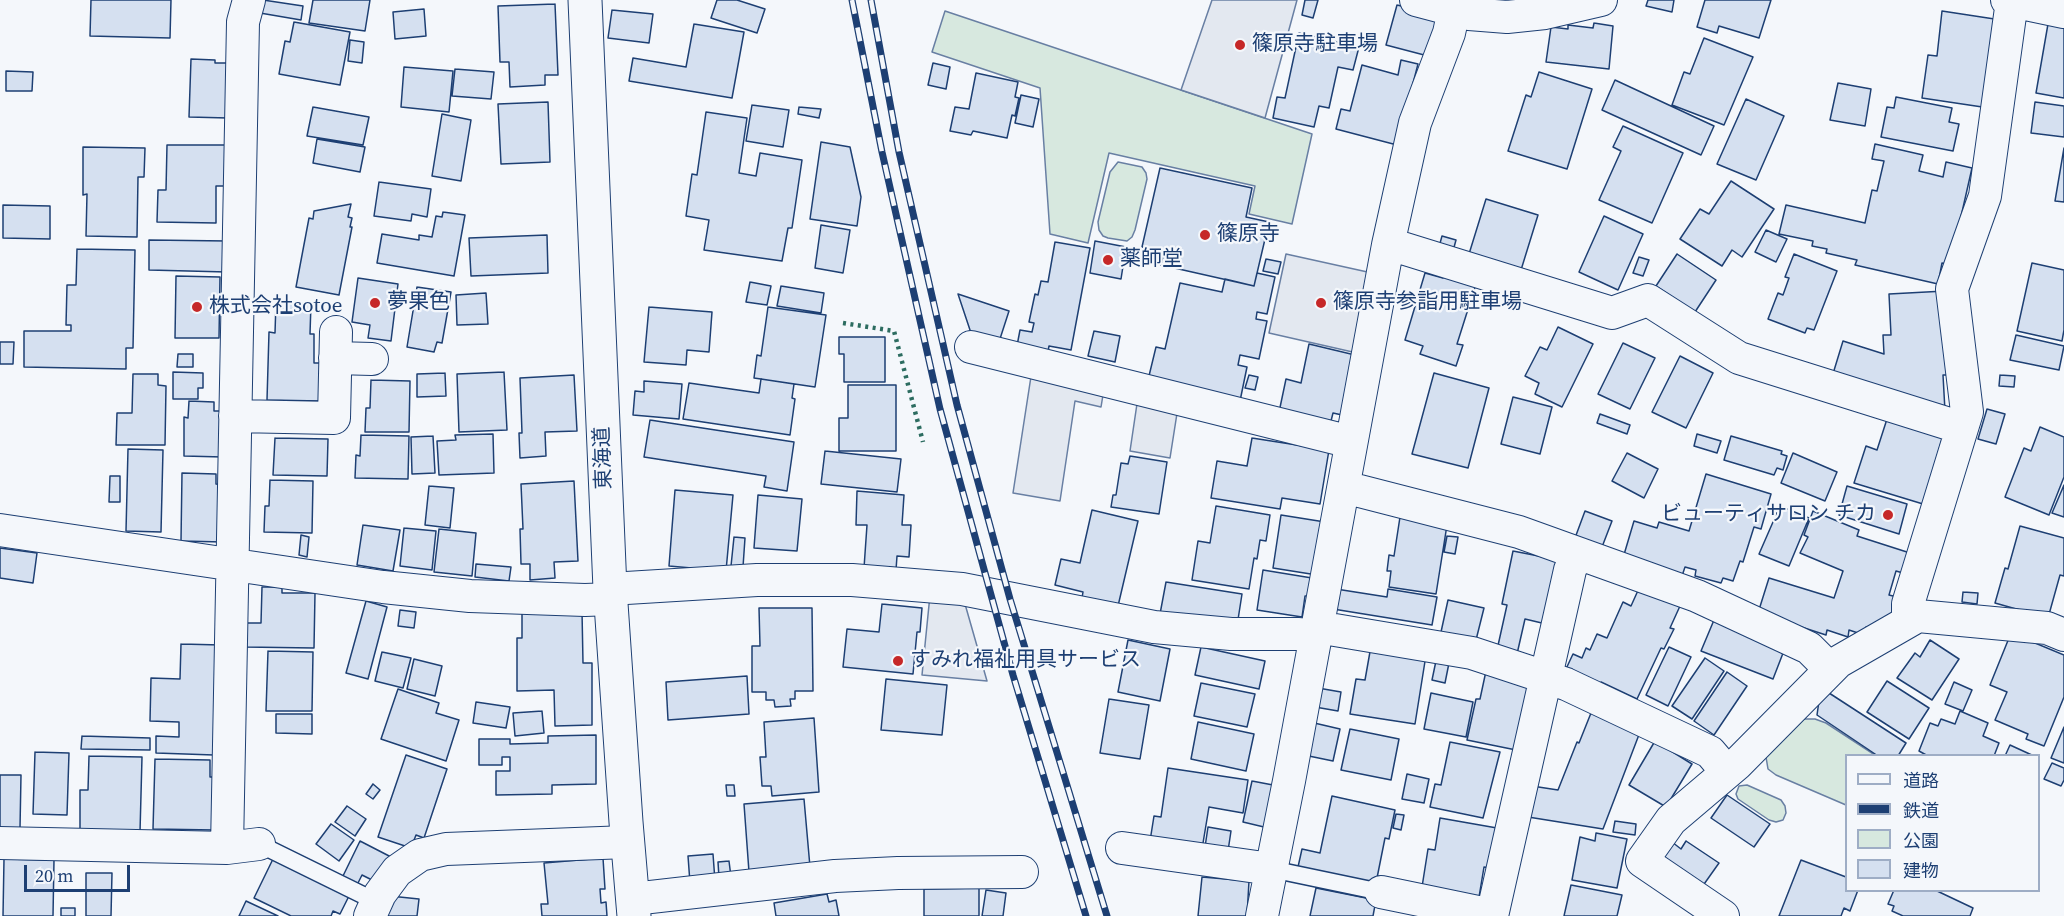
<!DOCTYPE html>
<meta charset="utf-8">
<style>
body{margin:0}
#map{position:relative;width:2064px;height:916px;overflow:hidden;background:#f4f7fb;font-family:"Source Serif 4","Noto Sans JP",serif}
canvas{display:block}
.legend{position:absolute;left:1845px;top:754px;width:195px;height:138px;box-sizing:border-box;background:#f4f7fb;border:2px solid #9eadc5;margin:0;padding:8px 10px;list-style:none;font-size:18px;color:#1d3f73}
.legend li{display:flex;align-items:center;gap:12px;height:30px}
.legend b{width:30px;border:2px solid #9eadc5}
.scale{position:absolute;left:24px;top:865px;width:106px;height:27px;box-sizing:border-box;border:3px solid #1d3f73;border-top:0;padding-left:8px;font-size:18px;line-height:21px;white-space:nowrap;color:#1d3f73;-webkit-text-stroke:4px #f4f7fb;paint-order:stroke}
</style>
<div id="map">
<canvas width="2064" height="916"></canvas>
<ul class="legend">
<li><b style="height:8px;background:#f4f7fb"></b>道路</li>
<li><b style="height:8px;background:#1d3f73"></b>鉄道</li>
<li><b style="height:16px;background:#d7e8df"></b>公園</li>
<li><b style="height:16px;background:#d5e0f0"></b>建物</li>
</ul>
<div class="scale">20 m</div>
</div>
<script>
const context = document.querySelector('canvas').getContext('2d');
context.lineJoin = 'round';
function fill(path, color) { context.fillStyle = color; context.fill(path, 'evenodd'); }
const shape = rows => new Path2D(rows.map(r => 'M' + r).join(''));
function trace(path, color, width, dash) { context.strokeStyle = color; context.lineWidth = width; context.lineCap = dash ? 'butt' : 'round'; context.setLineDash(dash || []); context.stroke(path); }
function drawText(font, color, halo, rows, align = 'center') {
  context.font = font + ' "Source Serif 4","Noto Sans JP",serif'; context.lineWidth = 4.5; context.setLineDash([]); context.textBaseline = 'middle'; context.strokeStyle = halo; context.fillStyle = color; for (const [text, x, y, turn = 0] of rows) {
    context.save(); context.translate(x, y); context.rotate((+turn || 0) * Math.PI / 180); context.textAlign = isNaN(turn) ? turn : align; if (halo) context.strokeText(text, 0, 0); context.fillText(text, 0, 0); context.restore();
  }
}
const green = shape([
 [945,11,1312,134,1292,224,1249,214,1255,186,1109,153,1088,243,1050,234,1040,88,932,52,945,11],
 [1118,162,1142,167,1146,173,1147,179,1135,230,1132,237,1127,241,1108,238,1103,236,1099,230,1098,222,1110,172,1118,162],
 [1803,719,1815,719,1826,723,1875,755,1846,756,1846,805,1776,775,1768,769,1766,757,1772,747,1803,719],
 [1747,785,1781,800,1785,806,1786,813,1783,820,1776,822,1769,820,1738,799,1736,794,1739,786,1747,785]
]);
fill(green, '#d7e8df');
trace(green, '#687fa3', 1.5);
const parking = shape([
 [1212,0,1297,0,1265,118,1181,90,1212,0],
 [1286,254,1372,273,1357,353,1269,333,1286,254],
 [1032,370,1104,389,1101,407,1075,401,1060,501,1013,493,1032,370],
 [1138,397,1178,407,1170,458,1130,451,1138,397],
 [930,595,963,597,987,681,922,675,930,595]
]);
fill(parking, '#e3e8f0');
trace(parking, '#687fa3', 1.5);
const building = shape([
 [91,0,171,0,170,38,90,36,91,0],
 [263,0,303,6,301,20,260,13,263,0],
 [313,0,370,0,365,31,309,23,313,0],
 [717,0,737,0,765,9,757,33,711,18,717,0],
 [1305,0,1318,0,1313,18,1302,15,1305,0],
 [1648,0,1674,0,1672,12,1646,6,1648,0],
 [1705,0,1771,0,1759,38,1719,26,1717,33,1697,27,1705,0],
 [555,4,558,75,545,75,545,85,510,87,509,62,500,62,498,6,555,4],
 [1397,5,1431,13,1436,23,1428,56,1386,45,1397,5],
 [424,9,426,36,395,39,393,12,424,9],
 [612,10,653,14,649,43,608,38,612,10],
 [1942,11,2001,20,1989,108,1922,98,1928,55,1937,56,1942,11],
 [294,22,350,32,340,85,279,74,285,41,290,42,294,22],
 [1594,23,1613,26,1609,69,1546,62,1551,27,1568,29,1568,25,1593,28,1594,23],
 [694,24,744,32,732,98,629,81,633,58,686,67,694,24],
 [2048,24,2064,27,2064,98,2036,93,2048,24],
 [1299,33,1359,47,1353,70,1338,67,1329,108,1319,106,1314,127,1273,118,1277,97,1285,98,1299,33],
 [1704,38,1753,57,1724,125,1672,105,1684,72,1690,74,1704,38],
 [350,40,364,42,362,63,348,61,350,40],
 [191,59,215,60,215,63,229,63,228,118,189,117,191,59],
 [1401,60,1418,64,1397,145,1336,129,1341,109,1350,111,1362,65,1398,75,1401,60],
 [933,63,950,67,946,89,928,85,933,63],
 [404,67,453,71,449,112,401,107,404,67],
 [455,69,494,72,491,99,452,96,455,69],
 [6,71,33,72,32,91,6,91,6,71],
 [1539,72,1592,89,1567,169,1508,151,1526,95,1531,97,1539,72],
 [976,73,1018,82,1015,97,1019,98,1015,116,1012,115,1007,138,973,131,971,135,950,131,955,107,969,109,976,73],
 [1615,80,1714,126,1701,155,1602,110,1615,80],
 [1838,83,1871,89,1865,126,1830,120,1838,83],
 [1021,95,1039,99,1033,127,1015,123,1021,95],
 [1896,97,1952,108,1949,122,1959,124,1953,151,1881,137,1887,107,1894,108,1896,97],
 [1746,99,1784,116,1756,180,1717,164,1746,99],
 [548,102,550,162,501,164,498,104,548,102],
 [2035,102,2064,106,2064,137,2031,133,2035,102],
 [752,105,789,110,783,147,746,141,752,105],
 [313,107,369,117,363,145,307,136,313,107],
 [799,107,821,109,819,118,798,114,799,107],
 [706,112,747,118,739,173,756,176,760,153,802,160,792,228,788,228,782,261,704,250,709,220,686,216,692,174,697,175,706,112],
 [442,114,471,120,461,181,432,176,442,114],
 [1623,126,1683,153,1652,223,1599,200,1621,151,1613,147,1623,126],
 [317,139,365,147,360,172,313,163,317,139],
 [821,142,850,147,861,197,857,226,810,219,821,142],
 [1875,144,1923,155,1919,171,1943,177,1946,162,1972,168,1950,265,1942,263,1938,284,1855,265,1857,260,1826,253,1827,249,1812,246,1813,241,1779,234,1786,205,1865,223,1872,190,1877,191,1884,161,1872,159,1875,144],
 [167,145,229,145,228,186,216,186,216,223,157,222,158,190,166,190,167,145],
 [83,147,145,148,144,177,138,177,137,237,86,236,87,194,83,195,83,147],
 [2064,148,2064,202,2055,201,2064,148],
 [1160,168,1252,188,1246,217,1269,222,1254,286,1161,265,1164,252,1142,247,1160,168],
 [1731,181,1774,209,1742,257,1732,250,1722,266,1680,239,1700,209,1709,214,1731,181],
 [379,182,431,189,427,217,412,214,411,221,374,216,379,182],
 [1486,199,1538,215,1521,270,1469,254,1486,199],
 [351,204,348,217,352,218,350,227,352,227,339,295,296,287,309,218,313,219,314,211,351,204],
 [3,205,50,206,50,239,3,238,3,205],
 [443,212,465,215,454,276,377,263,382,234,419,240,419,235,432,237,436,216,442,217,443,212],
 [1604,216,1643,234,1618,290,1579,272,1604,216],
 [821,225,850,230,843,273,815,268,821,225],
 [1766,230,1787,239,1776,262,1755,252,1766,230],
 [547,235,548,273,471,276,469,238,547,235],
 [1442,236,1456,240,1453,251,1439,247,1442,236],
 [149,240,228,241,227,272,149,270,149,240],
 [1095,241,1126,247,1121,279,1090,273,1095,241],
 [1055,242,1090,248,1071,350,1049,346,1047,357,1016,351,1020,330,1032,332,1034,323,1029,322,1035,294,1038,295,1041,281,1048,282,1055,242],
 [77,249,135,250,133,348,126,348,126,369,24,367,24,331,71,331,71,325,66,325,67,285,76,285,77,249],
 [1677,254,1716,280,1695,312,1656,286,1677,254],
 [1794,254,1837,271,1814,330,1807,328,1805,333,1768,319,1778,293,1783,295,1789,278,1785,277,1794,254],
 [1639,257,1649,260,1643,276,1633,273,1639,257],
 [1266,259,1281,262,1278,274,1263,271,1266,259],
 [2032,263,2064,270,2064,330,2062,341,2017,331,2032,263],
 [1257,273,1275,277,1267,314,1257,312,1256,319,1267,321,1259,359,1240,355,1238,365,1247,367,1240,401,1148,380,1156,347,1165,349,1180,283,1222,292,1225,279,1254,286,1257,273],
 [1425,273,1443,278,1444,275,1476,284,1457,344,1463,345,1456,366,1420,354,1423,346,1405,340,1425,273],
 [176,276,220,277,219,338,175,338,176,276],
 [358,278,398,284,391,341,368,338,370,325,352,322,358,278],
 [750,282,771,286,767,305,746,302,750,282],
 [781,286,824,293,821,313,777,306,781,286],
 [417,287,451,292,442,343,437,342,434,352,407,347,417,287],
 [1945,291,1950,375,1943,375,1945,411,1832,377,1843,341,1884,354,1883,335,1891,335,1889,294,1945,291],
 [486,293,488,324,457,325,456,295,486,293],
 [958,294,1009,311,998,345,972,336,958,294],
 [276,302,311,303,310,334,314,334,314,363,322,363,321,401,267,400,269,332,275,333,276,302],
 [649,307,712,312,709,352,687,350,686,365,644,362,649,307],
 [768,307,826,315,815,387,754,378,757,355,761,356,768,307],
 [1558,327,1593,344,1562,407,1535,394,1539,383,1525,376,1540,347,1547,350,1558,327],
 [1094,331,1120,336,1115,362,1088,356,1094,331],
 [2016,335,2064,346,2059,370,2010,360,2016,335],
 [839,337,885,337,885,382,844,382,844,354,839,354,839,337],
 [0,342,14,342,13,364,0,364,0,342],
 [1623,343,1655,358,1630,409,1598,394,1623,343],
 [1309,344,1355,355,1342,415,1333,413,1329,429,1278,417,1286,379,1301,383,1309,344],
 [178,354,193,354,193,367,177,367,178,354],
 [1680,356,1713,373,1686,428,1652,412,1680,356],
 [173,372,203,373,203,388,198,388,198,399,173,399,173,372],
 [504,372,507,430,459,432,457,374,504,372],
 [445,373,446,396,417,397,417,374,445,373],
 [1434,373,1489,388,1468,468,1412,454,1434,373],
 [133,374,158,374,158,385,166,386,165,445,116,445,117,413,132,413,133,374],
 [574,375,577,431,545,432,546,456,520,458,519,433,522,433,520,378,574,375],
 [1249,375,1258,377,1255,390,1245,388,1249,375],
 [2000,375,2015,376,2014,387,1999,386,2000,375],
 [761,379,794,384,792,398,795,399,790,435,683,419,689,383,759,393,761,379],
 [371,380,410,381,409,432,365,432,366,408,370,408,371,380],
 [644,381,682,384,679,419,633,415,635,391,644,392,644,381],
 [848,385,896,385,896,451,839,451,839,418,848,418,848,385],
 [1513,397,1552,407,1540,454,1501,444,1513,397],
 [189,401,214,402,214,411,224,411,223,457,184,456,184,417,188,418,189,401],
 [1987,409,2005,414,1996,444,1978,439,1987,409],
 [1600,414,1630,425,1627,434,1597,423,1600,414],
 [1887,419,1943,436,1923,504,1854,483,1866,446,1877,450,1887,419],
 [650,420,794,442,787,491,764,487,766,476,644,457,650,420],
 [2040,427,2064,437,2064,477,2049,515,2005,497,2024,448,2031,451,2040,427],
 [493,434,494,473,439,475,437,441,456,440,455,435,493,434],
 [1697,434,1721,441,1717,453,1694,446,1697,434],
 [361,435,409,436,408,479,355,478,356,455,360,456,361,435],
 [433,436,435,473,412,474,411,437,433,436],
 [1731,436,1782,451,1781,454,1787,456,1783,470,1777,468,1774,475,1724,460,1731,436],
 [275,438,328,439,327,476,273,475,275,438],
 [1252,438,1329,450,1320,504,1282,498,1280,509,1211,498,1217,461,1247,466,1252,438],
 [128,449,163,450,161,532,126,531,128,449],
 [825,451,901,459,897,492,821,484,825,451],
 [1627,453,1658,469,1644,498,1612,481,1627,453],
 [1793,453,1837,472,1825,501,1781,483,1793,453],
 [1130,456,1167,462,1159,514,1111,507,1113,495,1116,495,1121,463,1128,464,1130,456],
 [182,473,216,474,216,484,225,485,223,542,181,541,182,473],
 [1706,474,1771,494,1761,529,1754,527,1743,562,1740,561,1733,581,1723,578,1721,583,1695,576,1696,570,1685,567,1682,576,1623,558,1634,521,1657,528,1659,522,1689,531,1706,474],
 [110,476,120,476,120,502,109,502,110,476],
 [270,480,313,481,312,533,264,532,265,506,269,506,270,480],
 [574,481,578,561,554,562,555,578,530,580,530,564,521,564,520,529,523,529,521,484,574,481],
 [2064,485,2064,517,2052,513,2064,485],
 [429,486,454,488,450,528,425,525,429,486],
 [1847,486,1907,504,1899,534,1839,515,1847,486],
 [675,490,733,495,726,571,669,566,675,490],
 [857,491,904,495,902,525,911,525,909,557,897,556,896,570,864,568,867,525,856,525,857,491],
 [758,495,802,499,797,551,754,548,758,495],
 [1216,506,1270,515,1266,541,1260,540,1257,559,1254,558,1249,589,1192,580,1198,541,1210,543,1216,506],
 [1780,506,1809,518,1789,566,1759,554,1780,506],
 [1092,510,1138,521,1118,606,1082,598,1083,592,1055,585,1061,559,1080,563,1092,510],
 [1585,511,1612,521,1602,547,1575,538,1585,511],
 [1813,511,1859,530,1857,536,1910,553,1903,573,1896,571,1889,595,1897,597,1889,623,1877,631,1866,627,1864,635,1849,630,1848,637,1827,630,1826,635,1758,613,1769,578,1834,598,1843,571,1800,553,1808,537,1804,535,1813,511],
 [1281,515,1325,522,1317,575,1273,568,1281,515],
 [1400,517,1447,525,1436,594,1389,587,1391,571,1387,571,1389,555,1394,556,1400,517],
 [363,525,400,530,393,571,357,565,363,525],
 [2020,526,2064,538,2064,576,2060,575,2048,618,1995,603,2005,568,2008,569,2020,526],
 [404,528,436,531,432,570,400,566,404,528],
 [439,529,476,533,472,576,434,572,439,529],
 [301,535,309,537,307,557,299,555,301,535],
 [1447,536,1458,537,1455,554,1444,552,1447,536],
 [734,537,745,538,743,567,731,566,734,537],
 [0,548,37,553,33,583,0,578,0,548],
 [1513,551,1559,560,1546,624,1525,619,1517,654,1497,650,1507,605,1502,604,1513,551],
 [476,564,511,567,509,581,475,577,476,564],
 [1263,570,1312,578,1309,596,1305,596,1302,617,1257,610,1263,570],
 [1166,582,1242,594,1237,626,1160,614,1166,582],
 [1640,586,1680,606,1670,628,1674,629,1664,649,1661,648,1637,699,1601,682,1599,686,1565,671,1573,654,1582,658,1586,648,1590,650,1597,634,1607,638,1623,602,1631,606,1640,586],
 [262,587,282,587,282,593,315,593,314,648,244,647,245,623,261,623,262,587],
 [1336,589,1387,597,1388,589,1437,597,1432,625,1333,609,1336,589],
 [1963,592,1978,593,1977,604,1962,602,1963,592],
 [1448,600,1484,608,1476,640,1441,632,1448,600],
 [366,601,387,607,368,679,346,673,366,601],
 [882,604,922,608,920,632,917,632,913,674,843,667,847,629,879,632,882,604],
 [759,608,812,608,813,691,795,691,795,699,790,699,791,706,775,707,774,700,766,700,766,692,752,692,752,646,760,646,759,608],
 [400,610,416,612,414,628,398,626,400,610],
 [582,611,583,663,592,663,592,725,555,726,554,690,517,691,517,638,522,638,522,612,582,611],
 [1714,620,1785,648,1773,679,1701,651,1714,620],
 [2011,633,2064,655,2064,697,2044,746,2026,739,2028,734,1995,720,2007,692,1990,685,2011,633],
 [1128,640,1170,649,1160,701,1118,692,1128,640],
 [1930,640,1959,659,1932,700,1897,678,1915,653,1920,657,1930,640],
 [181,644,221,645,214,755,156,753,156,736,179,737,179,722,150,721,151,678,180,679,181,644],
 [1371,646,1426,655,1415,724,1350,714,1356,679,1365,680,1371,646],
 [1201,647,1265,661,1259,689,1195,675,1201,647],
 [1669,647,1691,657,1668,706,1646,695,1669,647],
 [268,651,313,652,312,711,266,711,268,651],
 [382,652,411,658,403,688,375,681,382,652],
 [1437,656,1450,658,1445,683,1432,680,1437,656],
 [1705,658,1724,671,1692,719,1672,706,1705,658],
 [414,659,442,666,435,696,407,689,414,659],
 [1486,671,1536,681,1521,751,1467,740,1476,699,1480,699,1486,671],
 [1727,672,1747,686,1714,735,1694,721,1727,672],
 [747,676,749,714,668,720,666,682,747,676],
 [886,679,947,685,942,735,881,730,886,679],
 [1887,681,1929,708,1909,739,1867,712,1887,681],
 [1954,682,1972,690,1963,711,1945,704,1954,682],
 [1201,683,1255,694,1247,727,1194,716,1201,683],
 [1318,688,1341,692,1338,711,1315,707,1318,688],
 [398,689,439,703,436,713,459,720,446,761,381,739,398,689],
 [1826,691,1906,743,1898,756,1878,756,1817,715,1819,701,1826,691],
 [1431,693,1473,702,1466,737,1424,729,1431,693],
 [1109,699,1149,705,1140,759,1100,753,1109,699],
 [476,702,510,707,506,728,473,723,476,702],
 [542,711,544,733,515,736,513,713,542,711],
 [1960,711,1988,723,1983,736,1999,743,1994,756,1928,756,1919,751,1930,723,1938,726,1941,719,1955,724,1960,711],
 [1591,713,1640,732,1603,829,1528,817,1532,786,1558,790,1577,742,1579,743,1591,713],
 [276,714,312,714,312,734,276,733,276,714],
 [814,718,819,792,772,796,771,786,762,786,760,757,766,757,764,722,814,718],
 [1198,722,1254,734,1246,771,1191,759,1198,722],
 [1310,722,1340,729,1333,761,1304,755,1310,722],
 [2064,727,2064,763,2051,758,2064,727],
 [1350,729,1399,739,1391,780,1341,770,1350,729],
 [596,735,596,784,552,785,552,794,496,795,496,771,510,771,510,757,502,757,502,765,479,765,479,739,510,739,510,744,548,743,548,736,596,735],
 [82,736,150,738,150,750,81,749,82,736],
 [1655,741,1692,764,1666,807,1629,785,1655,741],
 [1450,742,1500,752,1483,818,1430,807,1435,784,1441,785,1450,742],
 [2010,745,2034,756,2005,756,2010,745],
 [35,752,69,753,67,815,33,814,35,752],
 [406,755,447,769,424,838,416,835,411,848,378,837,406,755],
 [89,756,142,757,140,832,80,831,80,790,88,790,89,756],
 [155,759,210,760,210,777,216,777,215,830,153,829,155,759],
 [2052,763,2064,768,2064,780,2061,786,2044,779,2052,763],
 [1168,768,1248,780,1243,813,1209,807,1202,849,1150,841,1154,816,1161,817,1168,768],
 [1407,774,1429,779,1424,803,1402,799,1407,774],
 [0,775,21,775,20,828,0,831,0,775],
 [1252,781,1273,785,1264,827,1243,822,1252,781],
 [373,784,380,790,373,799,366,794,373,784],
 [726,785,734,785,735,796,727,796,726,785],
 [1727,795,1770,824,1754,847,1711,818,1727,795],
 [1332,796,1395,810,1389,839,1385,838,1376,883,1298,867,1302,849,1320,853,1332,796],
 [804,799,810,867,749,872,744,804,804,799],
 [347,806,366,819,355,836,335,822,347,806],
 [1396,814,1404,815,1401,830,1393,828,1396,814],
 [1440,818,1497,828,1490,868,1484,867,1479,897,1422,887,1428,849,1435,850,1440,818],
 [1615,821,1636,824,1635,835,1613,832,1615,821],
 [331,824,354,840,339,861,316,844,331,824],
 [1208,827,1231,831,1228,851,1205,847,1208,827],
 [1596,833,1627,839,1617,888,1572,880,1580,837,1595,841,1596,833],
 [360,841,393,858,380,884,362,875,357,885,342,878,360,841],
 [1686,841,1719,863,1702,887,1661,859,1672,842,1681,849,1686,841],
 [713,854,715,881,690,883,688,856,713,854],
 [603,858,605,889,600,889,601,903,606,902,607,916,542,916,541,904,548,904,544,863,603,858],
 [4,859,54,860,53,916,3,916,4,859],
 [273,859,349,896,340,914,333,911,331,916,291,916,254,898,273,859],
 [1801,860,1846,877,1846,890,1858,890,1850,911,1844,908,1841,916,1779,916,1801,860],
 [729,861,731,877,719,878,718,862,729,861],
 [86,873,112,873,111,916,86,916,86,873],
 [1202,877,1249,881,1247,916,1198,916,1202,877],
 [1571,885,1622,895,1617,916,1564,916,1571,885],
 [979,888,979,916,924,916,924,889,979,888],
 [1316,888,1376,900,1373,916,1310,916,1316,888],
 [986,890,1006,893,1003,916,982,916,986,890],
 [1894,890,1935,890,1973,908,1970,916,1903,916,1892,911,1894,906,1888,904,1894,890],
 [827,894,829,902,836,900,839,916,776,916,774,903,827,894],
 [390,896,419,899,417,916,388,916,390,896],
 [246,901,278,916,239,916,246,901],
 [61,908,75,908,75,916,61,916,61,908]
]);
fill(building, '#d5e0f0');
trace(building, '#1d3f73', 1.5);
const service = shape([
 [259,844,377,902],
 [1271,869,1381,892]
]);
const minor = shape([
 [1416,0,1469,14,1507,17,1545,13,1601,0],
 [2007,0,2064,12],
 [1388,245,1399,247,1612,313,1648,300,1739,358,1962,428],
 [971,347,1351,442],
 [335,358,372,359],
 [235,416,334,418,336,332],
 [1344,487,1519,532,1697,596,1809,648,1830,669],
 [0,530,383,587,470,596,585,600,611,599],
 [610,589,757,580,852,580,962,589,1154,627,1231,634,1299,634,1316,637],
 [1908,621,1908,604,1967,412,1952,289,1985,196,2012,1],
 [1317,627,1472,653,1566,684,1710,752,1727,772],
 [0,843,227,848,243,22,249,0],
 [227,848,259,844],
 [1122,848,1271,869],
 [1381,892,1492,915],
 [633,899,835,876,898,873,1022,872],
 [370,916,380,894,397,871,420,855,446,849,627,842],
 [1262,916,1289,781,1388,245,1415,123,1449,33,1454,10],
 [1492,916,1570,570,1577,553],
 [1723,916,1642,861,1671,820,1737,764,1838,662,1918,616,2047,628,2064,635]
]);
const secondary = shape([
 [585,0,610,589,626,822,634,916]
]);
trace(service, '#1d3f73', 19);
trace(minor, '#1d3f73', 34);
trace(secondary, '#1d3f73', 35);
trace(service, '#f4f7fb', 16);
trace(minor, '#f4f7fb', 32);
trace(secondary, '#f4f7fb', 33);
const rail = shape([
 [852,0,882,152,940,409,1013,675,1086,916],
 [871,0,899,152,957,405,1010,599,1107,916]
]);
trace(rail, '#1d3f73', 7);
trace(rail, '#f4f7fb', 4.5, [14]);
trace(shape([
 [843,323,894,331,923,442]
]), '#2c6c60', 4.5, [3, 4.5]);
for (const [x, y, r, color] of [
 [1240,45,6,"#c62828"],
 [1205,235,6,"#c62828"],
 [1108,260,6,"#c62828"],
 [375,303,6,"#c62828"],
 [1321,303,6,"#c62828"],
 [197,307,6,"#c62828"],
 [1888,515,6,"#c62828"],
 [898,661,6,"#c62828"]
]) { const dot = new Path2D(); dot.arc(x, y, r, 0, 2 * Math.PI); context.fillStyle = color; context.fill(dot); trace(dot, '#f4f7fb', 2); }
drawText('21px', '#1d3f73', '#f4f7fb', [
 ["篠原寺駐車場",1252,45],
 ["篠原寺",1217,235],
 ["薬師堂",1120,260],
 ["夢果色",387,303],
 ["篠原寺参詣用駐車場",1333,303],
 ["株式会社sotoe",209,307],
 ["ビューティサロン チカ",1876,515,"right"],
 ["すみれ福祉用具サービス",910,661]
], 'left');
drawText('21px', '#1d3f73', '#f4f7fb', [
 ["東海道",604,458,-92]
]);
</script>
